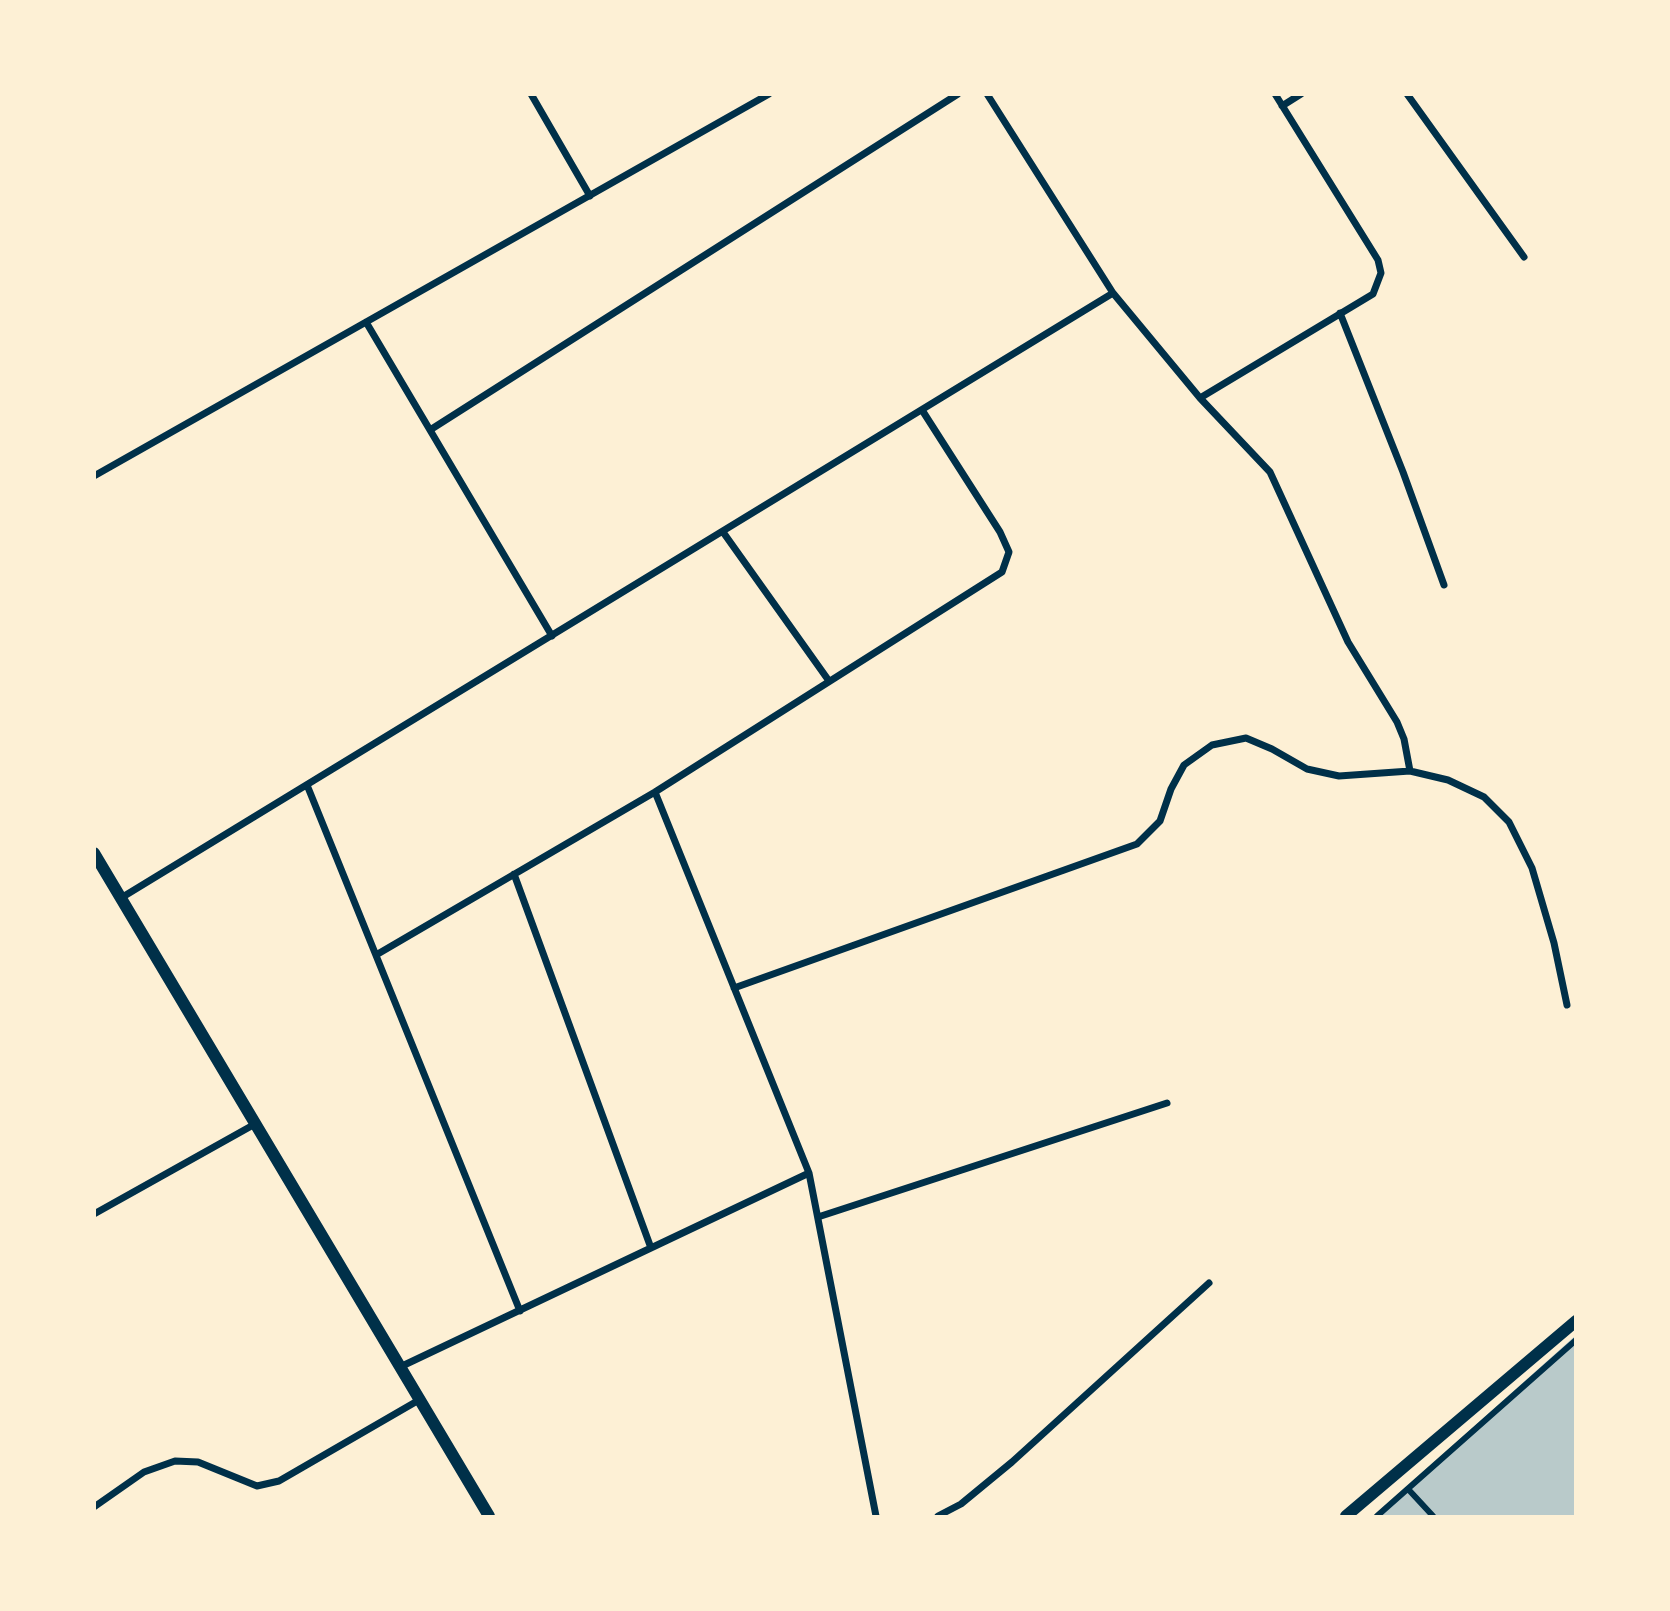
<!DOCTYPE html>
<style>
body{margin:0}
#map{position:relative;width:1670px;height:1611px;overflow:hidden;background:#fdf0d5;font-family:Bitter,serif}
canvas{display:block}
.frame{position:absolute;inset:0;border:96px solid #fdf0d5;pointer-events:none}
</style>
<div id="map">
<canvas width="1670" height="1611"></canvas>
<div class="frame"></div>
</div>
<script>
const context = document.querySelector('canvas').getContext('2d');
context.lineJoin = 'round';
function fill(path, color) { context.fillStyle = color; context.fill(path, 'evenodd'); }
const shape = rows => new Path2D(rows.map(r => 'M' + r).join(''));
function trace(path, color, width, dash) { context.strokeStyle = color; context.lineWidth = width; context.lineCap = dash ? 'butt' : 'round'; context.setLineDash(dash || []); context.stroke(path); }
fill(shape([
 [1575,1336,1575,1516,1374,1516]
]), '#b9caca');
trace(shape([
 [1408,1489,1433,1516],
 [1377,1516,1576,1340]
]), '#003049', 6);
trace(shape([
 [531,94,590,196],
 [1407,94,1524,257],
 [1282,106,1301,94],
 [1113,293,1200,398,1270,472,1348,642,1397,722,1404,739,1410,771],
 [1340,313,1403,472,1444,585],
 [366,322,552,636],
 [1200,398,1373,294,1381,273,1378,260,1275,94],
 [430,430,958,94],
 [94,476,769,94],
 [723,532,829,681],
 [307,785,520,1311],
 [655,792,809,1173,876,1516],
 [514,874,651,1248],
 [121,898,1113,293,987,94],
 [376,955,655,792,1002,572,1009,552,1000,532,922,410],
 [734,988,1137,844,1160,821,1171,789,1184,765,1212,745,1246,738,1272,749,1307,769,1339,776,1410,771,1448,780,1484,797,1509,822,1532,868,1554,943,1567,1005],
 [94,1214,255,1124],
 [818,1217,1167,1103],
 [400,1367,809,1173],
 [94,1507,144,1472,175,1461,198,1462,257,1486,279,1481,419,1400],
 [938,1516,961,1504,1012,1462,1209,1283]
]), '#003049', 7);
trace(shape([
 [94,853,489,1516],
 [1346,1516,1576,1321]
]), '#003049', 12);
</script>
